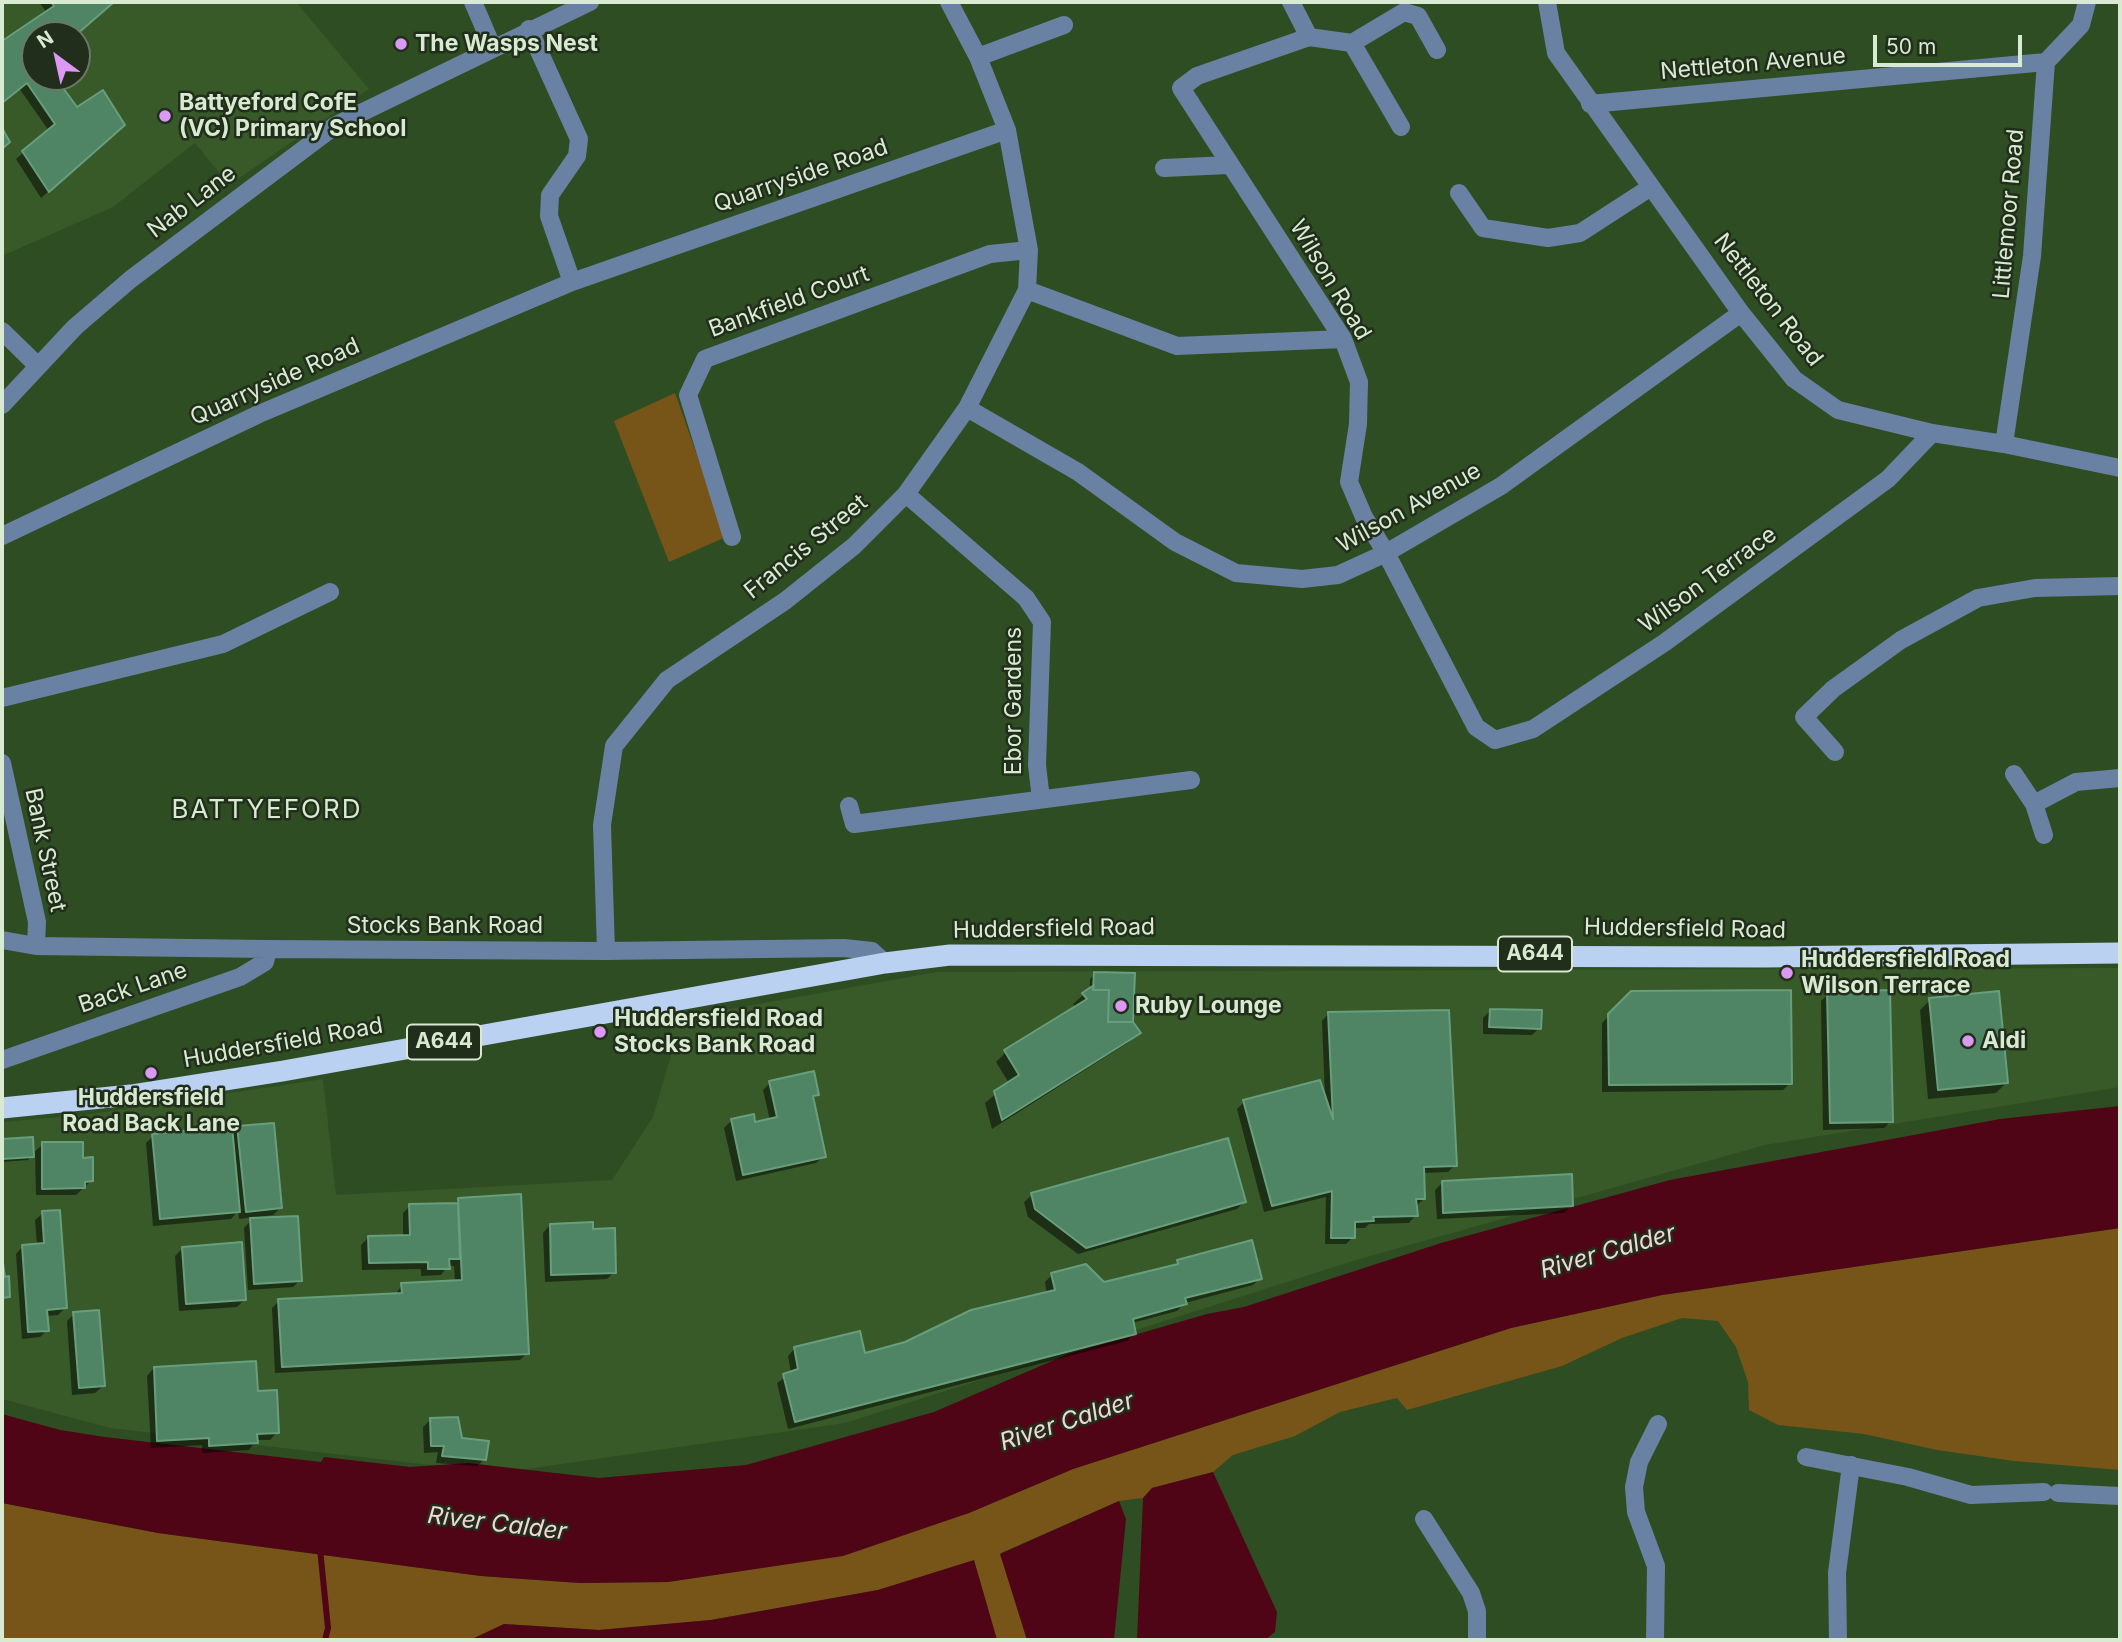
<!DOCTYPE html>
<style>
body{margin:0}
#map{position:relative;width:2122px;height:1642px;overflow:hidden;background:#2f4d22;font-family:Inter,sans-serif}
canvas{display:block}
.frame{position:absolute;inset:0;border:4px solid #d8ead1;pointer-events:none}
.north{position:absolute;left:21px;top:21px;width:70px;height:70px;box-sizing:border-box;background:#212e1b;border:2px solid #6a7964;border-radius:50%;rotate:327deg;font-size:19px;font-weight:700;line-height:28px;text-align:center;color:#d8ead1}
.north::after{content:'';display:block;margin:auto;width:24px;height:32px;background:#dc99f4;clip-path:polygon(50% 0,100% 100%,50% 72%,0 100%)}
.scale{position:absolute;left:1873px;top:35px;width:149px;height:32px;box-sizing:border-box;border:4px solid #d8ead1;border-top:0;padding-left:9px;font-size:21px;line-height:24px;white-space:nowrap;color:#d8ead1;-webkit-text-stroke:5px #212e1b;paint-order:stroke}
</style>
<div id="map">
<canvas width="2122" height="1642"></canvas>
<div class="frame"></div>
<div class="north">N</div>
<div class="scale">50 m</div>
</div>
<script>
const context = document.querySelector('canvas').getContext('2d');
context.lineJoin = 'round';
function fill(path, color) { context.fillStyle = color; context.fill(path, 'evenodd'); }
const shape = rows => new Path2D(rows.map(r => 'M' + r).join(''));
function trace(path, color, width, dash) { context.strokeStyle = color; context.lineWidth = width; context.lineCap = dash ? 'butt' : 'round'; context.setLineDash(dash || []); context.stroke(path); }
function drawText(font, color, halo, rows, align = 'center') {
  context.font = font + ' Inter,sans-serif'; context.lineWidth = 5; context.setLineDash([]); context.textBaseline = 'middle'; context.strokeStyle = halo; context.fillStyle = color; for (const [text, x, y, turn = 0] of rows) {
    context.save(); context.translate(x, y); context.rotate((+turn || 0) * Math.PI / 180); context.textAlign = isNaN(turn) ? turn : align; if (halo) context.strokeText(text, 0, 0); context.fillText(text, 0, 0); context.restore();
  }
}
fill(shape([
 [2,2,296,2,369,89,229,185,195,143,113,207,2,256],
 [35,35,77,35,77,77,35,77],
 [2120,968,2120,1087,1765,1145,1356,1260,845,1423,499,1473,110,1428,2,1399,2,1122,85,1115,323,1079,336,1195,612,1180,653,1117,672,1052,669,1020,937,972]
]), '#385928');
fill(shape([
 [675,393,726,537,669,562,614,421],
 [2120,1228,2120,1470,2014,1461,1937,1450,1864,1434,1778,1425,1749,1410,1748,1382,1736,1347,1718,1321,1682,1318,1622,1338,1562,1366,1407,1410,1397,1398,1340,1412,1295,1436,1233,1455,1213,1472,1152,1488,1143,1498,1119,1501,1001,1553,1027,1640,997,1640,974,1561,878,1590,711,1620,599,1630,504,1624,470,1640,2,1640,2,1503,158,1533,481,1576,580,1583,668,1582,751,1569,969,1513,1073,1469,1511,1328,1662,1295]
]), '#775418');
fill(shape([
 [2120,1106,2120,1228,1662,1295,1511,1328,1073,1469,969,1513,843,1556,668,1582,580,1583,481,1576,158,1533,2,1503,2,1414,60,1430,105,1437,321,1462,324,1457,410,1467,468,1463,599,1478,746,1465,934,1412,1068,1354,1207,1314,1244,1307,1441,1243,1670,1180,2000,1119],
 [1213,1472,1277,1612,1275,1632,1265,1640,1137,1640,1143,1498,1152,1488],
 [1119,1501,1126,1519,1114,1640,1027,1640,1000,1554],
 [974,1560,997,1640,470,1640,504,1624,599,1630,711,1620,878,1590]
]), '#4f0515');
fill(shape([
 [39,2,112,2,75,35,35,35,35,77,53,77,76,109,116,132,41,198,16,159,49,131,19,88,2,102,2,43,47,13],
 [1095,974,1138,1032,1129,1042,992,1129,985,1103,1009,1083,996,1062,1006,1052,1076,1008,1073,1004,1090,989,1090,979],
 [1632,993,1790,1083,1783,1090,1602,1092,1602,1023],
 [1828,994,1891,1121,1884,1128,1823,1130,1821,1001],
 [1930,1000,2006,1083,1996,1093,1928,1099,1920,1010],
 [1490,1011,1539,1028,1532,1035,1483,1034,1483,1018],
 [1329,1013,1455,1165,1448,1172,1423,1173,1424,1199,1415,1207,1416,1215,1409,1223,1369,1224,1365,1228,1353,1228,1353,1237,1346,1244,1325,1244,1326,1197,1264,1212,1237,1109,1244,1102,1325,1096,1322,1021],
 [770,1083,817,1094,812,1100,824,1156,816,1163,736,1181,724,1128,731,1121,754,1124,770,1120,763,1090],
 [238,1128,280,1208,273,1215,259,1217,259,1220,300,1280,293,1287,248,1290,244,1228,254,1217,239,1219,238,1211,231,1219,153,1226,146,1143,153,1136,231,1135],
 [32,1139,32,1154,43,1144,82,1159,91,1181,76,1195,36,1195,35,1153,28,1160,2,1162,2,1141],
 [1443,1182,1571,1206,1564,1213,1437,1219,1435,1190],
 [1032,1195,1244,1202,1237,1209,1078,1254,1028,1217,1024,1202],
 [459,1199,527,1353,520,1360,275,1373,272,1308,279,1301,395,1295,402,1285,455,1282,454,1266,448,1266,441,1275,421,1276,421,1269,362,1270,361,1245,369,1237,403,1236,403,1213,410,1206,454,1205],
 [43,1213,65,1308,58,1315,46,1316,47,1330,40,1337,22,1339,16,1254,23,1246,37,1245,35,1220],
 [550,1225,592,1230,614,1272,607,1279,545,1282,543,1233],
 [183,1248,245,1299,237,1307,179,1311,175,1256],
 [1178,1261,1260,1278,1253,1285,1185,1303,1177,1311,1132,1323,1135,1333,1127,1341,788,1429,777,1383,791,1373,788,1356,795,1348,863,1355,906,1344,1047,1294,1045,1282,1052,1275,1103,1283,1172,1267],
 [74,1314,103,1386,95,1393,72,1395,67,1321],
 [154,1368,256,1393,277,1432,270,1440,256,1440,249,1450,202,1453,202,1445,151,1448,147,1376],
 [430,1420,461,1440,485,1459,477,1466,436,1463,438,1452,424,1453,423,1427]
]), '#0007');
trace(shape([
 [320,1549,328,1628,325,1640]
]), '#4f0515', 6);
const building = shape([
 [51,2,114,2,76,35,35,35,35,77,55,77,77,107,103,90,125,125,49,192,22,151,55,124,27,83,2,103,2,41,54,6,51,2],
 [2,128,10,142,2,149,2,128],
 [1094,972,1135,973,1133,1022,1108,1022,1109,990,1093,990,1094,972],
 [1094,985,1093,990,1109,990,1108,1022,1133,1022,1141,1033,1002,1120,994,1091,1019,1075,1004,1050,1087,999,1082,993,1094,985],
 [1791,990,1792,1084,1609,1085,1608,1014,1631,991,1791,990],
 [1890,990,1893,1122,1830,1123,1827,992,1890,990],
 [1999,991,2008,1083,1938,1090,1929,998,1999,991],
 [1490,1009,1542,1010,1541,1029,1489,1027,1490,1009],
 [1449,1010,1457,1166,1424,1167,1425,1199,1416,1199,1418,1216,1373,1217,1374,1221,1355,1222,1355,1238,1331,1238,1332,1191,1272,1206,1243,1100,1320,1080,1333,1119,1328,1012,1449,1010],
 [814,1071,819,1095,813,1096,826,1157,743,1175,731,1119,754,1114,755,1122,777,1117,769,1081,814,1071],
 [274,1123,282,1208,246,1212,237,1126,274,1123],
 [232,1126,240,1212,160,1219,152,1134,232,1126],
 [33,1137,34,1157,2,1159,2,1139,33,1137],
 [1228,1138,1246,1202,1086,1248,1035,1209,1031,1193,1228,1138],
 [42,1142,83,1142,83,1158,93,1157,93,1181,85,1182,85,1188,42,1189,42,1142],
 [1572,1174,1573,1206,1443,1213,1442,1181,1572,1174],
 [521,1194,529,1354,282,1367,278,1299,402,1293,401,1283,462,1280,458,1198,521,1194],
 [458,1203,460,1259,449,1259,450,1269,428,1269,428,1262,369,1263,368,1236,410,1235,409,1204,458,1203],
 [60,1210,67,1308,47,1310,49,1331,28,1332,22,1245,44,1243,42,1211,60,1210],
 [298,1216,302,1281,254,1284,250,1218,298,1216],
 [593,1222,593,1229,615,1228,616,1273,551,1275,550,1224,593,1222],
 [1252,1240,1262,1279,1185,1298,1187,1304,1133,1319,1136,1334,795,1422,783,1374,798,1369,794,1347,860,1331,865,1353,905,1342,971,1310,1055,1290,1051,1273,1086,1264,1104,1282,1178,1264,1177,1260,1252,1240],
 [242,1242,246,1300,186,1304,182,1247,242,1242],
 [2,1257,5,1277,9,1276,10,1297,2,1298,2,1257],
 [99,1310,105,1386,79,1388,73,1312,99,1310],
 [256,1361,258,1391,277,1390,279,1433,257,1434,258,1443,209,1446,209,1438,157,1441,154,1367,256,1361],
 [458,1417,462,1438,489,1441,486,1460,442,1456,444,1446,431,1446,430,1418,458,1417]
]);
fill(building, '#4f8565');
trace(building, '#689e7c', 2);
trace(shape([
 [473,2,492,46],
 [1291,2,1309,37,1197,76,1181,88,1343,339,1359,382,1358,424,1349,482,1364,517,1386,553,1476,727,1495,740,1533,729,1664,643,1888,479,1932,433],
 [1547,2,1556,53,1741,313,1794,379,1838,410,1932,433,2004,444,2120,468],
 [529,29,579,139,577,156,550,195,549,216,572,282],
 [1309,37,1352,43,1401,127],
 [1352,43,1404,12,1418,16,1437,50],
 [978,57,1064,25],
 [1590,104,2046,62],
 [1164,168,1228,165],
 [1459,193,1483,228,1548,238,1580,233,1651,187],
 [1027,290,1177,346,1343,339],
 [2,331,38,366],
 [2,405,75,327,131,279,336,125,590,2],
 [967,408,1078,472,1175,542,1236,573,1302,579,1338,575,1386,553,1501,486,1741,313],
 [2004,444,2032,256,2046,62,2081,25,2087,2],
 [906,494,1026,598,1042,622,1037,765,1041,799],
 [2,536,259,414,572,282,1007,130],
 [732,537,688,395,705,359,990,254,1029,250],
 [2,698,223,644,330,592],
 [1835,752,1804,717,1833,689,1901,640,1978,598,2035,588,2120,586],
 [2,763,37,922,36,946],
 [2014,774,2034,804],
 [849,806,854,824,1191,780],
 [2044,835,2034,804,2076,782,2120,778],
 [2,940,36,946,268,949,606,951,844,948,872,951,885,963],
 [606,951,602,825,614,746,667,680,785,601,854,546,906,494,967,408,1027,290,1029,250,1007,130,978,57,949,2],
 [2,1060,240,977,265,962,268,949],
 [1806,1457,1908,1477,1971,1495,2044,1492],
 [2058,1493,2120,1496],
 [1424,1519,1471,1593,1477,1611,1477,1640],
 [1655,1640,1656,1566,1636,1512,1634,1487,1639,1462,1658,1424],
 [1838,1640,1837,1573,1851,1465]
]), '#6981a2', 18);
trace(shape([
 [2,1108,131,1095,283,1071,885,963,950,955,1765,957,2120,953]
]), '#bad1f2', 21);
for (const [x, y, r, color] of [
 [401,44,7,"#dc99f4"],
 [165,116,7,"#dc99f4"],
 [1787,973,7,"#dc99f4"],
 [1121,1006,7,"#dc99f4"],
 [600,1032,7,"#dc99f4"],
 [1968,1041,7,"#dc99f4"],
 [151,1073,7,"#dc99f4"]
]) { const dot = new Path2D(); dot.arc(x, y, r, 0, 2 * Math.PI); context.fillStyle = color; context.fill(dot); trace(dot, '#212e1b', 2.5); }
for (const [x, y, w] of [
 [1535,954,74],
 [444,1042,74]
]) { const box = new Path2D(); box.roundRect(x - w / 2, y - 17.5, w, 35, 5); context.fillStyle = '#212e1b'; context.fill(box); trace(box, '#d8ead1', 2); }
drawText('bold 21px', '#d8ead1', null, [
 ["A644",1535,954],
 ["A644",444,1042]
]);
drawText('bold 23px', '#d8ead1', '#212e1b', [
 ["The Wasps Nest",415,44],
 ["Battyeford CofE",179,103],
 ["(VC) Primary School",179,129],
 ["Huddersfield Road",1801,960],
 ["Wilson Terrace",1801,986],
 ["Ruby Lounge",1135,1006],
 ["Huddersfield Road",614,1019],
 ["Stocks Bank Road",614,1045],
 ["Aldi",1982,1041],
 ["Huddersfield",151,1098,"center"],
 ["Road Back Lane",151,1124,"center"]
], 'left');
drawText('23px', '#d8ead1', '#212e1b', [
 ["Nettleton Avenue",1753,64,-5],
 ["Quarryside Road",801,176,-19],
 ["Nab Lane",192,202,-37],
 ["Littlemoor Road",2009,214,-85],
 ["Wilson Road",1330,280,59],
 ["Nettleton Road",1768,300,52],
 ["Bankfield Court",789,302,-20],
 ["Quarryside Road",275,382,-24],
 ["Wilson Avenue",1409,508,-29],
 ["Francis Street",806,547,-39],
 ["Wilson Terrace",1708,580,-36],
 ["Ebor Gardens",1014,701,-90],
 ["Bank Street",45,850,78],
 ["Stocks Bank Road",445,926],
 ["Huddersfield Road",1054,929,-1],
 ["Huddersfield Road",1685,929,1],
 ["Back Lane",133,988,-19],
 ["Huddersfield Road",283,1043,-10]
]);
drawText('italic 24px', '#f3d6d7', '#212e1b', [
 ["River Calder",1608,1252,-16],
 ["River Calder",1067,1422,-18],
 ["River Calder",497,1524,7]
]);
context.letterSpacing = '2px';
drawText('26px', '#d8ead1', '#212e1b', [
 ["BATTYEFORD",267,810]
]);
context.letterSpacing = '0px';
</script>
